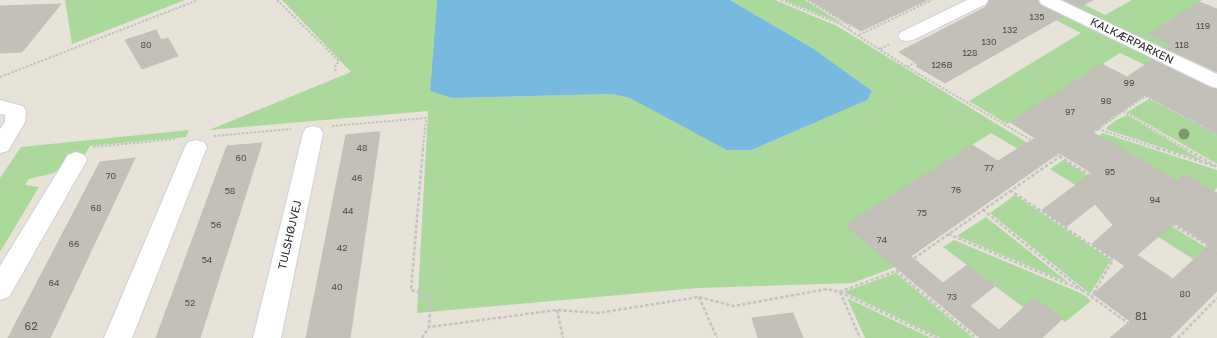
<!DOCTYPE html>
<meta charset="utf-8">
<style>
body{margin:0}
canvas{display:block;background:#e8e3d9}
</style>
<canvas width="1217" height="338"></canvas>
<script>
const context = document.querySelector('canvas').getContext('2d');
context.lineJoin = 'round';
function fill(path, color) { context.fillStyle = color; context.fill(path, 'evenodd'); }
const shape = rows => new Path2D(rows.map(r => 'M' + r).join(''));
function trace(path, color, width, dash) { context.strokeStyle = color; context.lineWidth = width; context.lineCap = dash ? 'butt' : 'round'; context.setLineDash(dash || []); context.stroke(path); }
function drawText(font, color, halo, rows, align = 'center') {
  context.font = font + ' "Golos Text",sans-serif'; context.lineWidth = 3.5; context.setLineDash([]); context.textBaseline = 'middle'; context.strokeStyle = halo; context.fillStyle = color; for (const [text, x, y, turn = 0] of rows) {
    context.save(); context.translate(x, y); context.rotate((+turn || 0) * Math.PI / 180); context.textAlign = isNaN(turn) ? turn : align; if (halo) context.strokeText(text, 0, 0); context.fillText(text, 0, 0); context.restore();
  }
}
fill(shape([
 [65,0,185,0,72,44],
 [282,0,437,0,430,91,452,98,612,94,630,98,812,48,730,0,775,0,837,26,1039,150,1038,161,991,133,845,225,895,267,853,283,698,288,417,313,428,111,209,130,351,72],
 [784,0,805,0,845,25],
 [1056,0,1075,0,1105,15,1132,0,1202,0,1149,34,1194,56,1186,63],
 [1037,1,1040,2,1177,69,1168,76,1120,53,1007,124,969,101,1081,33,1046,15,1031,5],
 [1149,99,1217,134,1217,164,1127,112],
 [1127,115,1205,162,1105,129,1116,120],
 [189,130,186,137,90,146,84,156,72,157,54,173,29,179,25,185,39,187,0,252,0,178,21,147],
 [1103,133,1217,170,1217,188,1214,191,1185,174,1177,181,1098,136],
 [1063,160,1217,254,1217,274,1050,169],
 [1015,195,1111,260,1090,294,990,213],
 [986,217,1069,283,957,236],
 [954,240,1076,291,1086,296,1091,301,1065,322,1034,298,1024,308,943,247],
 [896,273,973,338,940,338,844,292],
 [847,298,931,338,865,338]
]), '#aad99b');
fill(shape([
 [437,0,730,0,812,48,872,91,867,100,751,150,727,150,630,98,612,94,452,98,430,91]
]), '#77b9df');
const building = shape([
 [810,0,927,0,861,31,810,0],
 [989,0,1038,0,1040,5,1063,16,945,83,916,66,918,64,899,52,986,7,986,6,989,0],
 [1064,0,1093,0,1079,7,1064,0],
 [1199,2,1217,9,1217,72,1166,48,1170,44,1148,34,1199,2],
 [61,4,22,52,0,53,0,6,61,4],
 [156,30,161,40,168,38,178,56,142,69,125,40,156,30],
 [1152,60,1209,87,1217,89,1217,133,1145,95,1092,132,1177,181,1184,174,1217,193,1217,291,1170,338,1110,338,1130,321,1093,294,1125,266,1092,244,1113,225,1095,204,1066,227,1042,210,1092,173,1059,153,911,256,943,283,967,265,995,286,970,306,999,330,1034,298,1062,319,1042,338,980,338,845,225,972,145,998,161,1035,138,1010,122,1102,64,1127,77,1152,60],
 [1174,223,1209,245,1173,279,1137,255,1174,223],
 [375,132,380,132,350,338,306,338,346,135,375,132],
 [262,143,200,338,156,338,227,146,262,143],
 [135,158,50,338,8,338,100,162,135,158],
 [793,313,803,338,758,338,752,318,793,313]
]);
fill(building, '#c3c0b9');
trace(building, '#c2bfb4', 1);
const minor = shape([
 [967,0,988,0,986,4,913,40,907,41,901,40,898,36,901,32,967,0],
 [1039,0,1060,0,1217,74,1217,88,1210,86,1041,4,1039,0],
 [0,100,23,106,26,111,25,122,8,151,0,153,0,129,5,122,5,115,0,114,0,100],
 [313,126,320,128,323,133,281,338,253,338,303,133,306,128,313,126],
 [196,140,204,142,207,147,132,338,104,338,185,147,188,142,196,140],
 [76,152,84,155,87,160,9,297,0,300,0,266,68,155,76,152]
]);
trace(minor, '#cfd0de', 2);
trace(shape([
 [277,0,339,61,335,67,336,73],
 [781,0,840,24,907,67,1046,149],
 [808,0,849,25,850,30],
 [913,0,923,5],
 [859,35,932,0],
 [880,49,890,44],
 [1203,55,1217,45],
 [907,67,1028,3],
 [0,77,198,0],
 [1145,96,1217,134],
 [1123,111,1186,149],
 [332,126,426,118,423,149],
 [1098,129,1160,149],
 [214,136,291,129],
 [93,147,176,139],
 [1070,149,1168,80]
]), '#c3c3c3', 2, [2.5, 1.5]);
trace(shape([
 [423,148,411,290,431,296,429,327],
 [1045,148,1217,251],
 [1157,148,1215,166],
 [1185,148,1217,167],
 [1010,190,1113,260,1091,297],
 [948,234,1082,290,982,209],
 [896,271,976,338],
 [1082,290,1149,338],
 [840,292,937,338],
 [840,292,860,338],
 [699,297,717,338],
 [557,310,563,338],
 [422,338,429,327,557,310,598,313,699,297,734,306,827,289,839,292,896,271,1072,148],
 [1178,338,1217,298]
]), '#c3c3c3', 2.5, [3.5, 2]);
fill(minor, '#fff');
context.fillStyle = '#7e9873';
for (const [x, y] of [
 [1184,134]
]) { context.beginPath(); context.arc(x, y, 5.5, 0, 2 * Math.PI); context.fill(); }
drawText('9px', '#4e4d4c', null, [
 ["135",1037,17],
 ["119",1203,26],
 ["132",1010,30],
 ["130",989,42],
 ["80",146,45],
 ["118",1182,45],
 ["128",970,53],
 ["126B",942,65],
 ["99",1129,83],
 ["98",1106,101],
 ["97",1070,112],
 ["48",362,148],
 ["60",241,158],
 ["77",989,168],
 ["95",1110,172],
 ["70",111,176],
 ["46",357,178],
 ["76",956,190],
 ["58",230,191],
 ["94",1155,200],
 ["68",96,208],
 ["44",348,211],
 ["75",922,213],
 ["56",216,225],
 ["74",882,240],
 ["66",74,244],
 ["42",342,248],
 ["54",207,260],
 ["64",54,283],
 ["40",337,287],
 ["80",1185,294],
 ["73",952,297],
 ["52",190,303]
]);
drawText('11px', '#272727', '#fff', [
 ["KALKÆRPARKEN",1132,41,26],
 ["TULSHØJVEJ",290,235,-77]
]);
drawText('11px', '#4e4d4c', null, [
 ["81",1141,317],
 ["62",31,327]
]);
</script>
